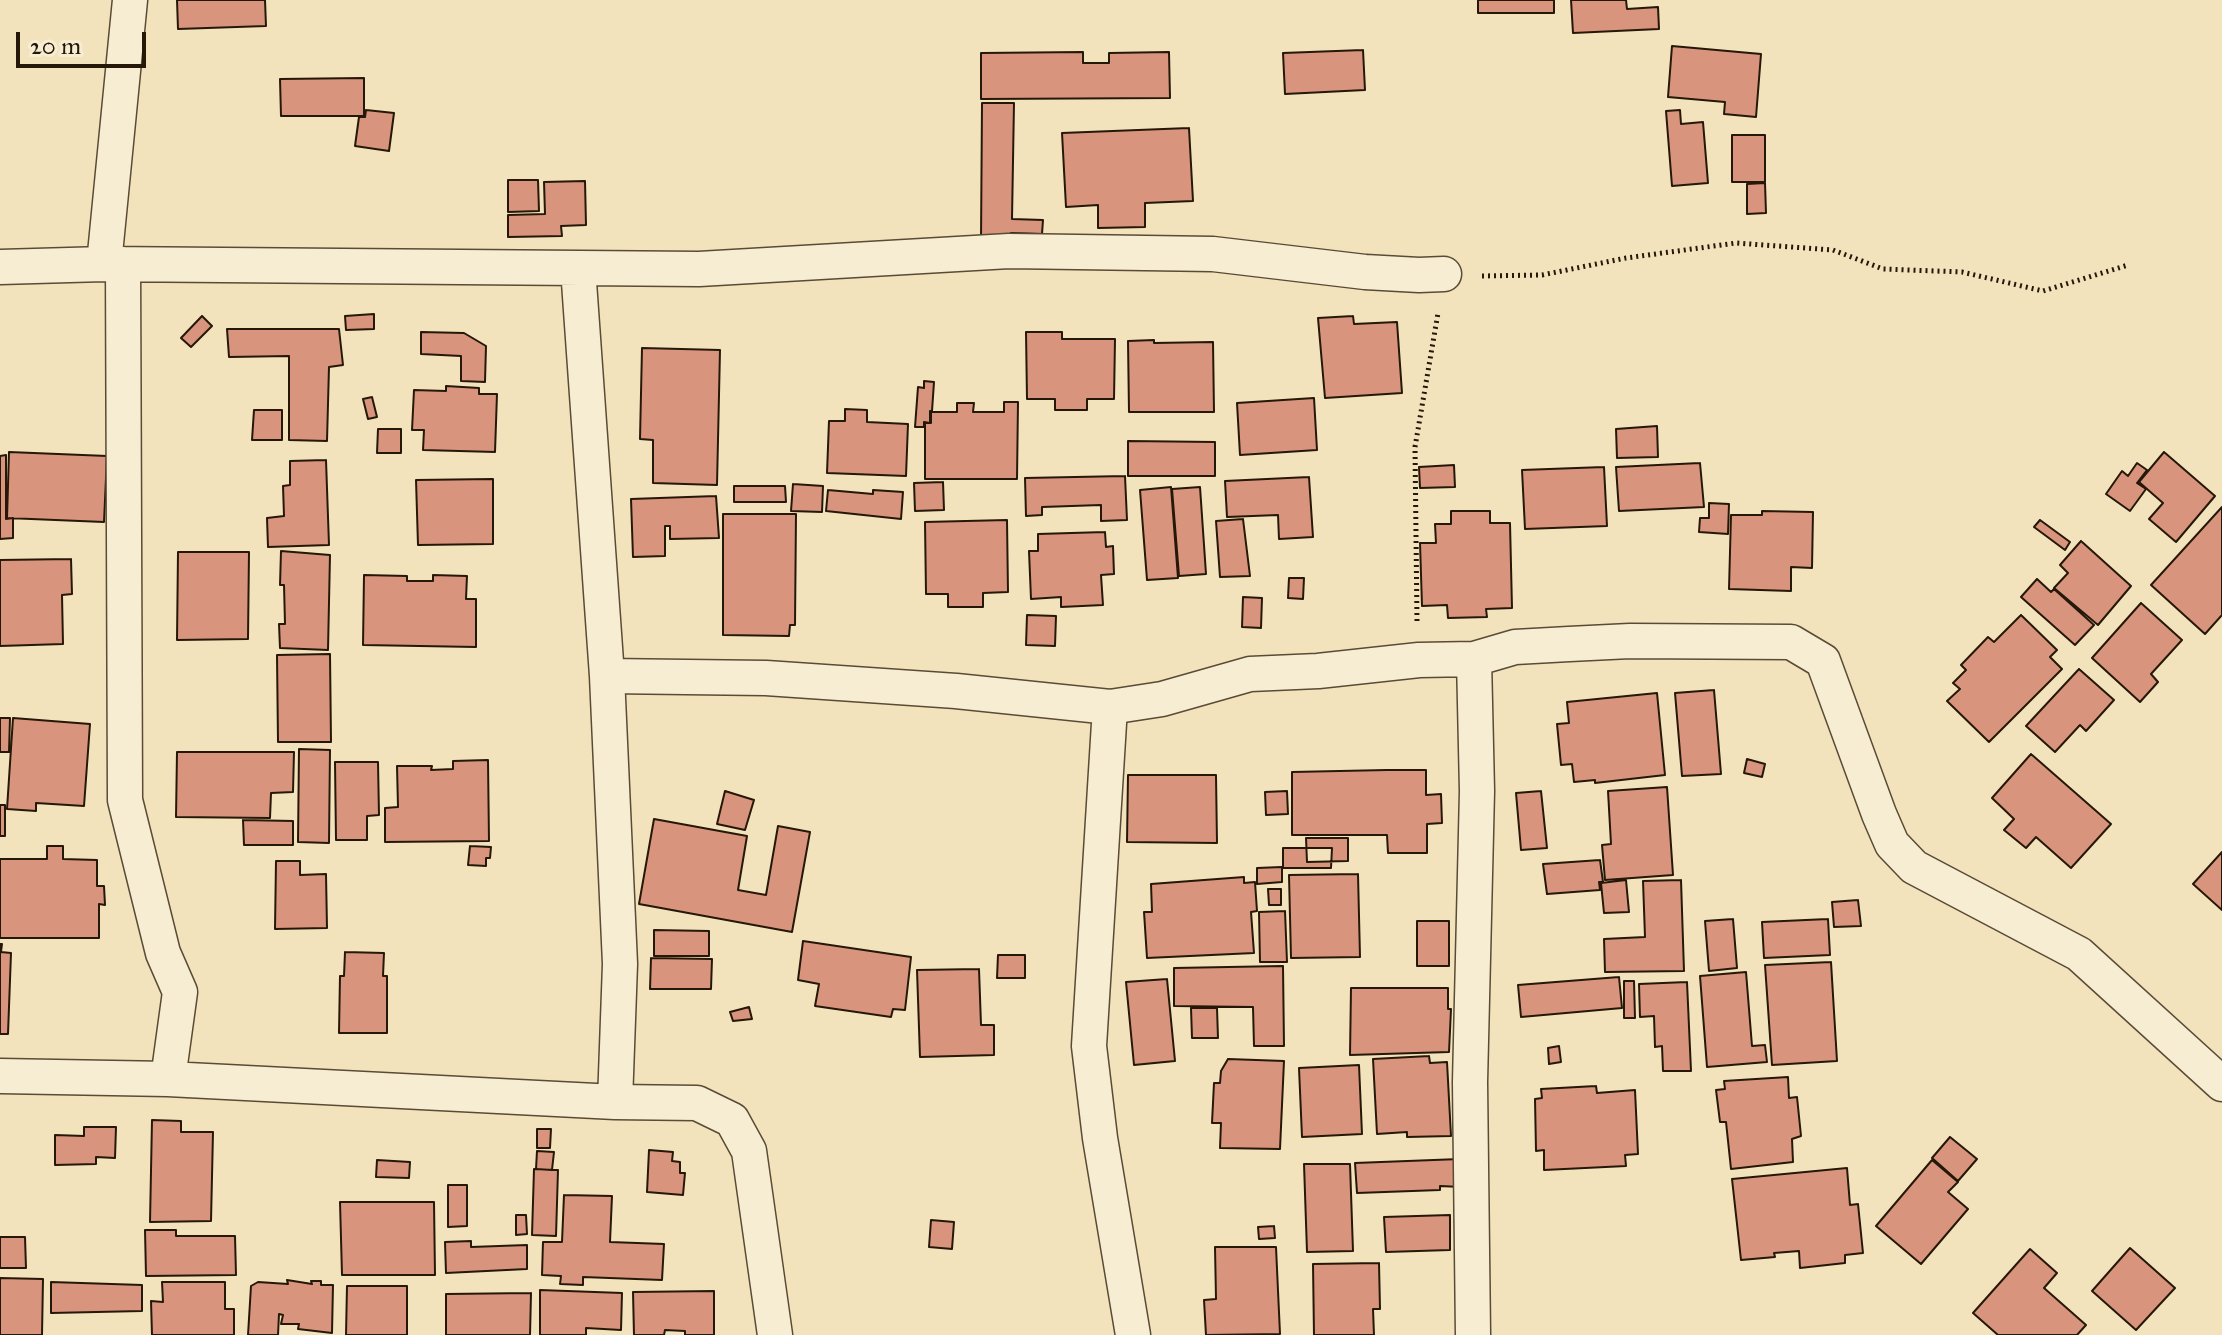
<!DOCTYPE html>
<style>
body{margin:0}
#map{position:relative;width:2222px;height:1335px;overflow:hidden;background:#f2e3bc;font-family:"IM FELL Great Primer",serif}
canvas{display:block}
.scale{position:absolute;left:16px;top:32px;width:130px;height:36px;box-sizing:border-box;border:4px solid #261808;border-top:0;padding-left:10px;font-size:24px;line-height:28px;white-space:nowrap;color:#261808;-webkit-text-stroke:6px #f7edd3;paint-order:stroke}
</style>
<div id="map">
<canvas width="2222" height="1335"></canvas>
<div class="scale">20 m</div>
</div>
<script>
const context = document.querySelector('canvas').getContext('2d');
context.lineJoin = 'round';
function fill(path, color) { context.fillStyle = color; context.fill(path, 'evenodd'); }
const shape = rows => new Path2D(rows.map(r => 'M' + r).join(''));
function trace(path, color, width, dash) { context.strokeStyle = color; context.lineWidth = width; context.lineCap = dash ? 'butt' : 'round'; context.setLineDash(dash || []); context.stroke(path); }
const building = shape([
 [177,0,265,0,266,26,178,29,177,0],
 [1478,0,1554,0,1554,13,1478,13,1478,0],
 [1571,0,1626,0,1627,9,1658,7,1659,29,1573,33,1571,0],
 [1672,46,1761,54,1756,117,1724,114,1725,102,1668,97,1672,46],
 [1363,50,1365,90,1285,94,1283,53,1363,50],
 [1083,52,1083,63,1109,63,1109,53,1169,52,1170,98,981,99,981,53,1083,52],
 [364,78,364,116,281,116,280,79,364,78],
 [982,103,1014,103,1012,219,1043,220,1042,234,1011,233,1011,240,981,240,982,103],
 [366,110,394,113,389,151,355,146,359,117,365,117,366,110],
 [1680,110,1681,124,1703,122,1708,183,1672,186,1666,111,1680,110],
 [1189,128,1193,201,1145,203,1145,227,1098,228,1098,205,1066,207,1062,133,1189,128],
 [1732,135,1765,135,1765,182,1732,182,1732,135],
 [508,180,538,180,539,211,508,212,508,180],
 [585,181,586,225,561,226,562,236,508,237,508,215,545,214,544,182,585,181],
 [1765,183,1766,213,1747,214,1747,184,1765,183],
 [374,314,374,329,346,330,345,316,374,314],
 [202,316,212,326,191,347,181,338,202,316],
 [1353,316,1354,324,1397,322,1402,393,1325,398,1318,318,1353,316],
 [227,329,339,329,343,365,329,367,327,441,289,440,289,356,229,357,227,329],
 [421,332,464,333,486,346,485,382,461,381,461,356,421,354,421,332],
 [1026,332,1062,332,1062,339,1115,339,1114,399,1087,399,1087,410,1055,410,1055,399,1027,399,1026,332],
 [1154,340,1154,343,1213,342,1214,412,1129,412,1128,341,1154,340],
 [642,348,720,350,717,485,653,483,653,440,640,439,642,348],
 [924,381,934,382,932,411,930,411,930,423,924,422,924,427,915,427,918,387,924,388,924,381],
 [446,386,479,388,479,394,497,394,495,452,423,450,424,430,412,430,414,390,446,391,446,386],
 [372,397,377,417,368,419,363,399,372,397],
 [1314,398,1317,450,1240,455,1237,403,1314,398],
 [1004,402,1018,402,1017,479,925,479,925,423,931,423,931,412,957,412,957,403,974,403,973,412,1004,412,1004,402],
 [845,409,867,410,867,422,908,424,906,476,827,473,829,421,845,421,845,409],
 [254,410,282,410,282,440,252,440,254,410],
 [1657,426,1658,457,1617,458,1616,429,1657,426],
 [378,429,401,429,401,453,377,453,378,429],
 [1128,441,1215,442,1215,476,1128,476,1128,441],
 [9,452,107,456,104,522,7,518,9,452],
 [2164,452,2215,496,2176,542,2149,519,2163,503,2139,482,2164,452],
 [6,455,6,519,13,518,13,538,0,539,0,456,6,455],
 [326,460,329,545,268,547,267,518,284,516,283,486,290,485,290,461,326,460],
 [1700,463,1704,507,1619,511,1616,467,1700,463],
 [2137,463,2147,470,2137,483,2146,489,2130,511,2106,494,2122,471,2128,476,2137,463],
 [1454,465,1455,487,1420,488,1419,467,1454,465],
 [1604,467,1607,526,1525,529,1522,470,1604,467],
 [1125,476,1127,520,1101,521,1101,505,1042,507,1042,515,1026,516,1025,478,1125,476],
 [1309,477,1313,537,1279,539,1278,515,1227,517,1225,481,1309,477],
 [493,479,493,544,418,545,416,480,493,479],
 [943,482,944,510,915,511,914,483,943,482],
 [793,484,823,486,822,512,791,511,793,484],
 [734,486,785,486,786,502,734,502,734,486],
 [1171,487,1178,578,1147,580,1140,490,1171,487],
 [1200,487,1206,574,1179,576,1172,489,1200,487],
 [828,490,873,494,873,490,903,492,901,519,826,511,828,490],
 [716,496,719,538,670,539,670,526,665,526,665,556,633,557,631,499,716,496],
 [1709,503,1729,504,1728,534,1699,532,1700,518,1709,518,1709,503],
 [2222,507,2222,615,2205,634,2151,585,2222,507],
 [1451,511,1490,511,1490,523,1510,523,1512,608,1486,609,1487,617,1448,618,1447,605,1422,606,1420,543,1436,543,1435,524,1451,524,1451,511],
 [1762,511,1813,512,1812,568,1791,567,1791,591,1729,589,1731,515,1762,515,1762,511],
 [723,514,796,514,795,625,790,625,789,636,723,635,723,514],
 [1243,519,1250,576,1220,577,1216,521,1243,519],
 [1007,520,1008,592,983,593,983,607,948,607,948,594,926,594,925,522,1007,520],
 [2040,520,2070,542,2065,550,2034,527,2040,520],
 [1105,532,1106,547,1113,546,1114,574,1101,575,1103,605,1061,607,1061,597,1031,599,1029,551,1038,551,1038,534,1105,532],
 [2081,541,2131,586,2098,625,2054,588,2068,573,2060,565,2081,541],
 [281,551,330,555,328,650,280,648,279,624,285,624,284,585,280,585,281,551],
 [178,552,249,552,248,639,177,640,178,552],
 [71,559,72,594,62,595,63,644,0,646,0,560,71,559],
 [364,575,407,576,407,581,433,581,433,575,467,576,466,599,476,599,476,647,363,645,364,575],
 [1289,578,1304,578,1303,599,1288,598,1289,578],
 [2037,579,2051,592,2054,589,2094,625,2075,645,2021,597,2037,579],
 [1243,597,1262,598,1261,628,1242,627,1243,597],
 [2141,603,2182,640,2151,674,2158,682,2140,702,2092,658,2141,603],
 [1027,615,1056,616,1055,646,1026,645,1027,615],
 [2021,615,2057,650,2050,657,2062,669,1989,742,1947,701,1960,689,1953,683,1966,670,1961,665,1988,637,1994,642,2021,615],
 [330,654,331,742,278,742,277,655,330,654],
 [2079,669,2114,700,2086,731,2080,725,2055,752,2026,726,2079,669],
 [1714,690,1721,774,1682,776,1675,693,1714,690],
 [1657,693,1665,775,1595,783,1595,780,1574,782,1572,764,1561,765,1557,724,1569,723,1567,702,1657,693],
 [0,718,10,718,9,752,0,752,0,718],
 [13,718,90,724,84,806,36,803,36,811,7,809,13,718],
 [299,749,330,750,329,843,298,842,299,749],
 [177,752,294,752,293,792,271,793,270,818,176,817,177,752],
 [2031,754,2111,824,2071,868,2036,837,2026,848,2004,830,2014,819,1992,798,2031,754],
 [1747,759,1765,764,1762,777,1744,773,1747,759],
 [488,760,489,841,385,842,385,808,398,807,397,766,432,766,431,770,453,769,453,761,488,760],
 [335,762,378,762,379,815,367,816,367,840,336,840,335,762],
 [1387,770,1426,770,1426,795,1441,794,1442,823,1427,824,1427,853,1388,853,1387,835,1292,835,1292,772,1387,770],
 [1128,775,1216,775,1217,843,1127,842,1128,775],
 [1667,787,1673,875,1605,880,1602,845,1611,844,1608,791,1667,787],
 [725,791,754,800,745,830,717,824,725,791],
 [1287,791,1288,814,1266,815,1265,792,1287,791],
 [1541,791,1547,848,1521,850,1516,793,1541,791],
 [0,805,5,805,5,836,0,836,0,805],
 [654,819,747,836,738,890,766,895,778,826,810,832,792,932,639,904,654,819],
 [243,820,293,821,293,845,244,845,243,820],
 [1306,838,1348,838,1348,861,1307,862,1306,838],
 [47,846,63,846,63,859,97,860,97,886,104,886,105,905,99,904,99,938,0,938,0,859,47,859,47,846],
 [470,846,491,847,490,858,486,858,486,866,468,865,470,846],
 [1283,848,1332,848,1331,868,1283,868,1283,848],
 [2222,852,2222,910,2193,884,2222,852],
 [1600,860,1603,882,1599,882,1600,890,1547,894,1543,864,1600,860],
 [276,861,300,861,300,875,326,874,327,928,275,929,276,861],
 [1282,867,1282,882,1257,884,1257,868,1282,867],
 [1358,874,1360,957,1291,958,1289,875,1358,874],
 [1244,877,1244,883,1255,882,1257,911,1251,912,1254,953,1147,958,1144,912,1152,912,1151,884,1244,877],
 [1626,880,1629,912,1604,913,1601,883,1626,880],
 [1681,880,1684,971,1605,972,1604,939,1645,937,1643,881,1681,880],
 [1268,889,1281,889,1281,905,1269,905,1268,889],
 [1858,900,1861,926,1834,927,1832,902,1858,900],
 [1285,911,1287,962,1260,962,1259,912,1285,911],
 [1733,919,1737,968,1709,971,1705,921,1733,919],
 [1828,919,1830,955,1764,958,1762,922,1828,919],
 [1417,921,1449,921,1449,966,1417,966,1417,921],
 [654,930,709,931,709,956,654,956,654,930],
 [803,941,911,957,905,1010,893,1009,891,1017,815,1006,819,984,798,980,803,941],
 [0,944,2,944,1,952,11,953,8,1034,0,1034,0,944],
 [345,952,384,953,383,976,387,976,387,1033,339,1033,340,976,344,976,345,952],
 [998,955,1025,955,1025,978,997,978,998,955],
 [651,958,712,959,711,989,650,989,651,958],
 [1831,962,1837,1061,1772,1065,1765,965,1831,962],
 [1283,966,1284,1046,1254,1046,1253,1007,1174,1006,1174,968,1283,966],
 [979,969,981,1025,994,1025,994,1055,920,1057,917,970,979,969],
 [1746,972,1752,1046,1765,1045,1767,1062,1707,1067,1700,976,1746,972],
 [1619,977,1622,1008,1521,1017,1518,985,1619,977],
 [1167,979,1175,1061,1134,1065,1126,982,1167,979],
 [1624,981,1634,981,1635,1018,1624,1018,1624,981],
 [1687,982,1691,1071,1663,1071,1662,1046,1655,1047,1654,1016,1640,1017,1639,984,1687,982],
 [1351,988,1448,988,1448,1009,1451,1009,1449,1052,1350,1055,1351,988],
 [749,1007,752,1019,733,1021,730,1012,749,1007],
 [1191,1008,1217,1008,1218,1038,1192,1038,1191,1008],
 [1559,1046,1561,1062,1549,1064,1548,1048,1559,1046],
 [1429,1056,1430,1063,1447,1062,1451,1136,1407,1137,1407,1132,1377,1134,1373,1059,1429,1056],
 [1228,1059,1284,1061,1280,1149,1220,1148,1221,1123,1212,1123,1214,1083,1220,1083,1221,1071,1228,1059],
 [1359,1065,1362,1134,1302,1137,1299,1068,1359,1065],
 [1788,1077,1789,1098,1797,1097,1801,1136,1792,1139,1793,1162,1731,1169,1726,1122,1720,1122,1716,1090,1725,1089,1724,1081,1788,1077],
 [1596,1086,1597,1093,1635,1090,1638,1154,1625,1155,1626,1166,1544,1170,1544,1150,1536,1151,1535,1099,1542,1098,1541,1089,1596,1086],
 [152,1120,181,1121,181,1132,213,1132,211,1221,150,1222,152,1120],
 [84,1127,116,1127,115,1158,96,1157,96,1164,55,1165,55,1135,84,1136,84,1127],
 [537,1129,551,1129,550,1148,537,1148,537,1129],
 [1950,1137,1977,1159,1958,1181,1932,1158,1950,1137],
 [649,1150,673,1152,672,1161,680,1162,680,1173,685,1173,683,1195,647,1192,649,1150],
 [537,1151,554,1152,552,1170,536,1169,537,1151],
 [1460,1159,1461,1187,1440,1186,1440,1190,1357,1193,1355,1163,1460,1159],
 [377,1160,410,1162,409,1178,376,1177,377,1160],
 [1932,1160,1958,1182,1948,1192,1968,1209,1921,1264,1876,1226,1932,1160],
 [1304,1164,1350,1164,1353,1251,1307,1252,1304,1164],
 [1847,1168,1850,1205,1858,1204,1863,1253,1845,1255,1845,1263,1800,1268,1799,1251,1774,1253,1775,1257,1741,1260,1732,1179,1847,1168],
 [534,1169,558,1170,556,1236,532,1235,534,1169],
 [448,1185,467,1185,467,1226,448,1227,448,1185],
 [564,1195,612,1196,610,1242,664,1244,662,1280,583,1277,583,1285,560,1284,561,1276,542,1275,543,1242,562,1242,564,1195],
 [340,1202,434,1202,435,1275,342,1275,340,1202],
 [516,1215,526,1215,527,1234,516,1235,516,1215],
 [1450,1215,1450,1250,1386,1252,1384,1217,1450,1215],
 [931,1220,954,1222,952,1249,929,1247,931,1220],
 [1274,1226,1275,1238,1259,1239,1258,1227,1274,1226],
 [145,1230,176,1230,176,1236,235,1236,236,1275,146,1276,145,1230],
 [0,1237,25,1237,26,1268,0,1268,0,1237],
 [471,1241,471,1247,527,1245,527,1269,446,1273,445,1242,471,1241],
 [1215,1247,1276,1247,1280,1334,1206,1335,1204,1300,1216,1299,1215,1247],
 [2130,1248,2175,1288,2136,1330,2092,1291,2130,1248],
 [2030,1249,2057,1273,2044,1288,2086,1325,2077,1335,1998,1335,1973,1313,2030,1249],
 [1379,1263,1380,1309,1373,1309,1374,1335,1314,1335,1313,1264,1379,1263],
 [0,1278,43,1279,42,1335,0,1335,0,1278],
 [287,1280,312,1284,311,1281,321,1281,321,1285,333,1285,332,1333,298,1329,299,1324,281,1324,283,1315,279,1314,278,1335,248,1335,251,1286,258,1282,288,1284,287,1280],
 [51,1282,142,1285,142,1311,51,1313,51,1282],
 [162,1282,225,1282,225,1309,234,1309,234,1335,152,1335,151,1301,163,1302,162,1282],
 [347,1286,407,1286,407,1335,346,1335,347,1286],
 [540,1290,622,1293,621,1330,586,1328,586,1335,540,1335,540,1290],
 [714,1291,714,1335,685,1335,685,1331,665,1330,664,1335,634,1335,633,1292,714,1291],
 [531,1293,530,1335,446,1335,446,1294,531,1293]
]);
fill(building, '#d9947d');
trace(building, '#261808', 2);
const street = shape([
 [104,264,130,0],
 [123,264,125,800,163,953,180,992,168,1079,615,1102,697,1103,732,1120,749,1151,775,1335],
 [0,267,104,264,699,269,1009,251,1213,254,1365,272,1419,275,1444,274],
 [578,268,607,676],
 [0,1076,168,1079],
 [615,1102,620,964,607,676,766,678,956,691,1110,707],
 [1133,1335,1100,1138,1089,1046,1110,707,1162,699,1250,674,1318,671,1419,660,1474,659],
 [1473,1335,1470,1082,1477,791,1474,659,1515,647,1569,644,1630,641,1791,642,1823,661,1879,814,1892,844,1914,867,2079,954,2222,1084]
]);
trace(street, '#594b35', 37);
trace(shape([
 [1482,276,1542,275,1626,258,1736,243,1833,250,1883,269,1962,272,2043,291,2128,265],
 [1417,621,1415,447,1438,313]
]), '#261808', 5, [2, 4]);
trace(street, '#f7edd3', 34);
</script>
